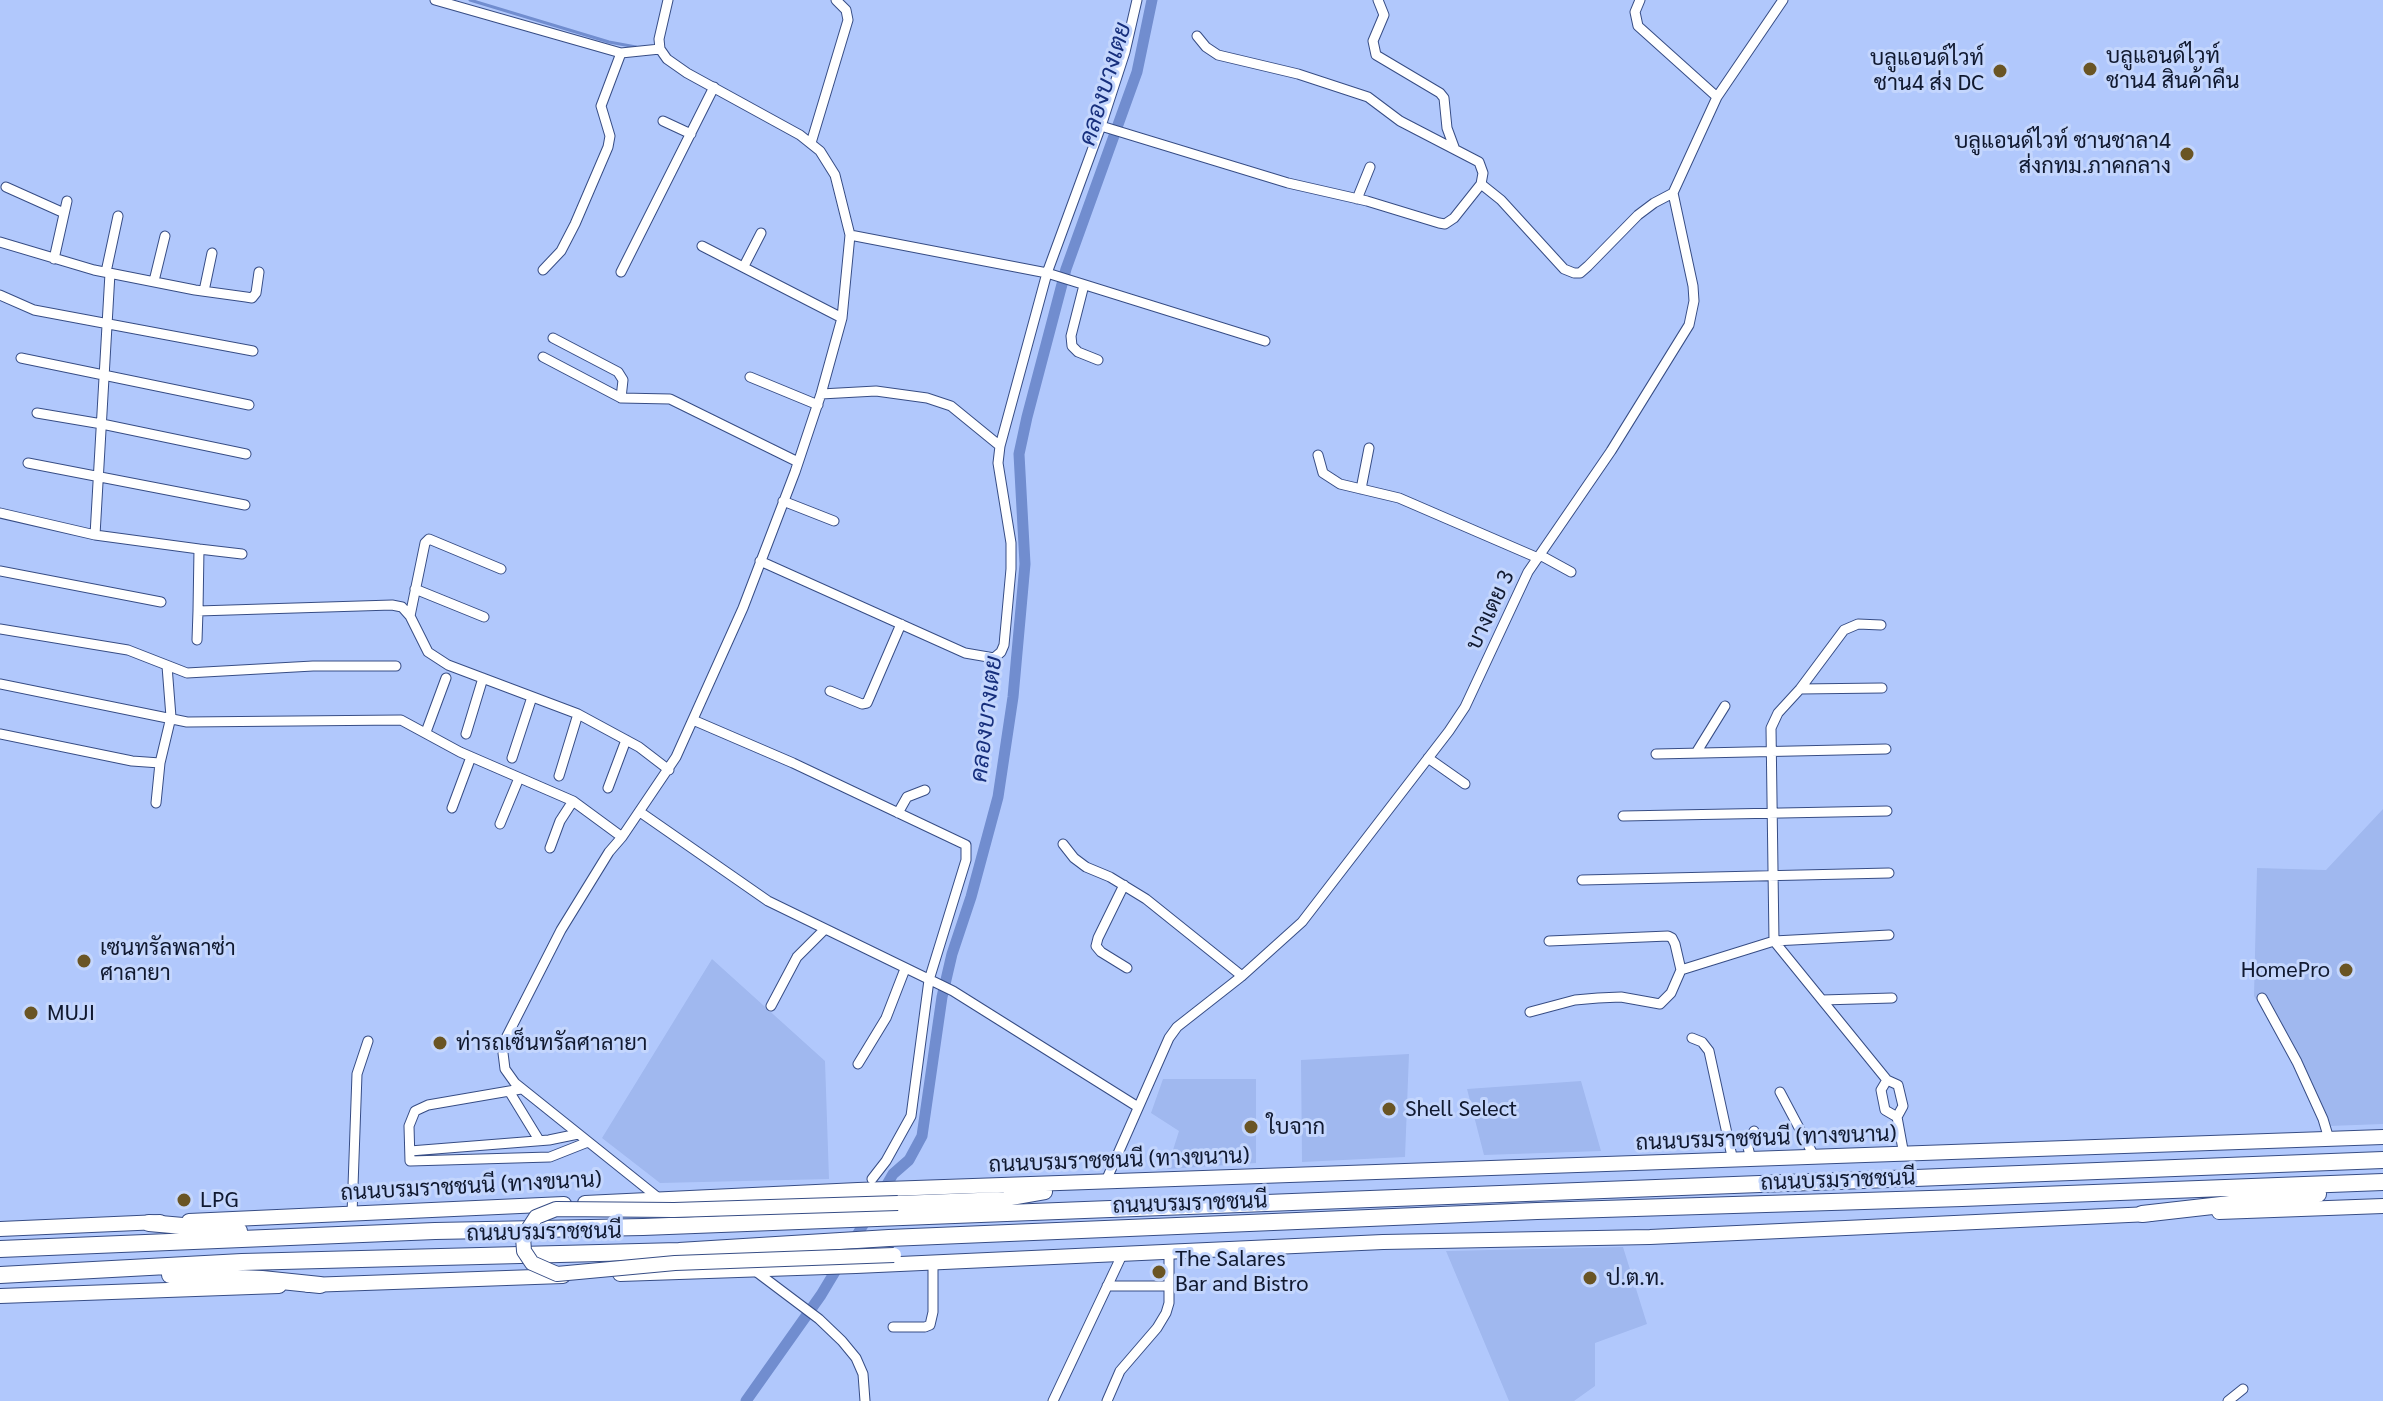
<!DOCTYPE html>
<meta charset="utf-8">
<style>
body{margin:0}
canvas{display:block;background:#b1c8fc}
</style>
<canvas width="2383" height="1401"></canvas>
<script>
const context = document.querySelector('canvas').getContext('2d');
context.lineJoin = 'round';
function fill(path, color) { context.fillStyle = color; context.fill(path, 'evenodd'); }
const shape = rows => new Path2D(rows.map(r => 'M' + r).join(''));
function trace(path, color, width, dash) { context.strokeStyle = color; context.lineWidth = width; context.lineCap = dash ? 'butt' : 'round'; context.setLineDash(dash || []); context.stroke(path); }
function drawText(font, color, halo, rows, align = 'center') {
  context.font = font + ' Georgia,Sarabun,serif'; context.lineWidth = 6; context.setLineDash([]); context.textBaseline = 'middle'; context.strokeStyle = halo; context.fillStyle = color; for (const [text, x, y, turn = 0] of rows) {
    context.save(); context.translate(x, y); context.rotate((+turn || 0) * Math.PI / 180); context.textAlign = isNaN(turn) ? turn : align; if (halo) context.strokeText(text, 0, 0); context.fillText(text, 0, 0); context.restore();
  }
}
fill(shape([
 [2383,809,2383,1124,2329,1126,2254,996,2257,868,2326,870],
 [712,959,825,1061,829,1179,660,1183,602,1138],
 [1409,1054,1405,1157,1302,1162,1301,1060],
 [1163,1079,1256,1079,1256,1163,1167,1169,1179,1131,1151,1113],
 [1581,1081,1601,1151,1484,1155,1467,1089],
 [1623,1247,1647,1324,1595,1343,1595,1386,1574,1401,1509,1401,1446,1251]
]), '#a0b8ef');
trace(shape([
 [470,0,609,42,636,47]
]), '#718dcf', 3);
trace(shape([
 [882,1193,893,1174,909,1160,922,1136,942,997,952,954,971,897,998,797,1013,697,1025,564,1019,454,1027,417,1066,269,1137,72,1152,0],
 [746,1401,821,1295,869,1215]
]), '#718dcf', 11);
const minor = shape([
 [435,0,621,53,660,49],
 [1378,0,1384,15,1373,41,1376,55,1440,93,1444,98,1447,128,1454,147],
 [1640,0,1635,12,1638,26,1717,97],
 [1197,36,1206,47,1218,55,1298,74,1368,97,1400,121,1479,162,1483,173,1481,184],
 [663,121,691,134],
 [1101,126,1125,52,1137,0],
 [811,143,848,20,846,10,836,0],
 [6,187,64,213],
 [1357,199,1370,167],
 [850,235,1047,273,1101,126,1288,183,1367,201,1439,223,1445,224,1454,218,1481,184,1501,200,1564,269,1574,273,1580,273,1588,266,1638,215,1654,203,1673,193],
 [0,242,94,270,195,290,246,297,252,298,256,293,259,272],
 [702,246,842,318],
 [54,259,67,201],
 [744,266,761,233],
 [543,270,561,251,575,224,608,147,610,136,601,106,621,53],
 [106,272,118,216],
 [621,272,714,87],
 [154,281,165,236],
 [1084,285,1071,336,1072,346,1078,352,1098,360],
 [204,291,212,253],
 [0,295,34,310,253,351],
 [553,338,618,372,623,380,621,398],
 [543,357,621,398,670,399,798,462],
 [21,358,249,405],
 [750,377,818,405],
 [821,394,876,391,927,398,951,406,1000,446],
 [37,413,102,424,246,454],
 [1318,455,1323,473,1340,484,1399,498,1538,558],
 [28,463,245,505],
 [1361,489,1369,448],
 [783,501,834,521],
 [0,513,95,535,199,549,198,611,392,605,402,607,410,616,428,652,448,665,578,714,639,747,669,770],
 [95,535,110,273],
 [199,549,242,554],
 [1540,555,1571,572],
 [760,561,965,653,994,658,1001,652,1004,645,1011,569,1011,543,998,463,1000,446,1047,273,1265,341],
 [0,571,161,602],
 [415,589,484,617],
 [410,616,425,543,429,539,501,569],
 [1881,625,1858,624,1844,630,1800,689,1778,713,1771,728,1774,941,1887,1080,1898,1085,1903,1106,1897,1117,1904,1155],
 [0,629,128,650,187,673,313,666,396,666],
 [197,640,198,611],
 [0,684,187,722,401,720,460,752,573,801,622,837],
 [1800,689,1882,688],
 [830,691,862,704,867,703,901,624],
 [693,720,793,763,966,845,966,860,929,980,911,1116,886,1161,872,1179],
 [426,732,446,678],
 [0,734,132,761,160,763],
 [466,734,483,678],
 [1696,753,1725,706],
 [1656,754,1886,749],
 [512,758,532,697],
 [1428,758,1465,784],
 [559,776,578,714],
 [608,788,626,740],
 [156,803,160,763,171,717,167,666],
 [452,808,471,757],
 [640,812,768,901,953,991,1138,1107],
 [898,813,907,797,925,790],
 [1623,816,1887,811],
 [500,824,519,778],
 [1063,844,1074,858,1086,867,1110,877,1146,899,1242,976],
 [550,848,560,821,573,801],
 [1582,880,1889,873],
 [1124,885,1098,938,1096,946,1101,952,1127,968],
 [1549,941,1668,936,1672,938,1675,944,1681,970,1774,941,1889,935],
 [2262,998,2297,1062,2323,1119,2329,1139],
 [1822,1000,1892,998],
 [771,1006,797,957,824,930],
 [1530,1012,1575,1000,1598,998,1621,997,1660,1004,1671,993,1681,970],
 [1692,1038,1702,1042,1709,1051,1733,1161],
 [858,1064,886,1018,905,969],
 [1887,1080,1881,1090,1885,1110,1897,1117],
 [521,1089,428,1105,415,1111,409,1126,410,1161,550,1157,588,1142],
 [509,1091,539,1140],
 [1780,1092,1815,1158],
 [410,1151,549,1140,578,1134],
 [1751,1160,1747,1143,1754,1131],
 [1105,1183,1169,1038,1177,1027,1242,976,1302,922,1449,731,1465,707,1528,572,1611,451,1689,325,1694,301,1693,286,1673,193,1717,97,1783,0],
 [661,1200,515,1083,505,1069,503,1053,506,1038,561,930,609,852,622,837,676,757,743,608,795,472,821,394,842,318,850,235,835,175,820,151,800,135,687,73,667,59,660,49,659,39,668,0],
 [352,1214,357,1074,368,1041],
 [754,1270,819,1319,842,1341,856,1358,863,1374,865,1401],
 [1107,1286,1169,1286],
 [893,1327,925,1327,930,1325,933,1312,933,1263],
 [1053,1401,1122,1255],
 [1107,1401,1120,1371,1157,1328,1166,1313,1169,1303,1169,1252],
 [2228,1401,2243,1389]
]);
const secondary = shape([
 [585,1203,858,1190,2383,1137],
 [898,1203,1005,1199,1045,1192],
 [2219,1212,2383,1206],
 [189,1221,564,1204],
 [0,1229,160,1222],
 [620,1274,856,1266,1383,1242,1650,1237,2150,1214],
 [308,1285,563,1276],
 [0,1296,279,1286]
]);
const trunk = shape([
 [2142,1214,2318,1194],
 [149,1223,239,1231],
 [0,1249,435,1231,643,1227,2383,1160],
 [0,1275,242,1262,679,1251,889,1238,1537,1211,1962,1198,2383,1182],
 [170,1275,262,1279,320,1285]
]);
trace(minor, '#374d85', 11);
trace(secondary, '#374d85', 16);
trace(trunk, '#374d85', 18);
trace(minor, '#fff', 9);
trace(secondary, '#fff', 14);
trace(trunk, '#fff', 16);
const secondaryBridge = shape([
 [894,1255,675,1263,557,1274,532,1263,524,1251,523,1237,536,1217,556,1209,674,1210,898,1203]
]);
trace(secondaryBridge, '#374d85', 16, []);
trace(secondaryBridge, '#fff', 14);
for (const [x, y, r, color] of [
 [2090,69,8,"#6a5524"],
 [2000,71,8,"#6a5524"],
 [2187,154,8,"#6a5524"],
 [84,961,8,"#6a5524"],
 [2346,970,8,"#6a5524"],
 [31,1013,8,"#6a5524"],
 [440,1043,8,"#6a5524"],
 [1389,1109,8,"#6a5524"],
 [1251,1127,8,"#6a5524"],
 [184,1200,8,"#6a5524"],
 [1159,1272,8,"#6a5524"],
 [1590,1278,8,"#6a5524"]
]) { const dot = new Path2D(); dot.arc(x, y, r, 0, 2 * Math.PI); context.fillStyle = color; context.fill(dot); trace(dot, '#c4d6fd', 3); }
drawText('22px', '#101930', '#c4d6fd', [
 ["บลูแอนด์ไวท์",2106,56],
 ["ชาน4 สินค้าคืน",2106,81],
 ["บลูแอนด์ไวท์",1984,58,"right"],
 ["ชาน4 ส่ง DC",1984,83,"right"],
 ["บลูแอนด์ไวท์ ชานชาลา4",2171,141,"right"],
 ["ส่งกทม.ภาคกลาง",2171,166,"right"],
 ["เซนทรัลพลาซ่า",100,948],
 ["ศาลายา",100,973],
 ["HomePro",2330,970,"right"],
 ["MUJI",47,1013],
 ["ท่ารถเซ็นทรัลศาลายา",456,1043],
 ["Shell Select",1405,1109],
 ["ใบจาก",1267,1127],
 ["LPG",200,1200],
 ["The Salares",1175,1259],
 ["Bar and Bistro",1175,1284],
 ["ป.ต.ท.",1606,1278]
], 'left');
drawText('22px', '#101930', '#c4d6fd', [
 ["บางเตย 3",1490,610,-65],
 ["ถนนบรมราชชนนี (ทางขนาน)",1766,1138,-2],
 ["ถนนบรมราชชนนี (ทางขนาน)",1119,1160,-2],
 ["ถนนบรมราชชนนี",1838,1180,-2],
 ["ถนนบรมราชชนนี (ทางขนาน)",471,1186,-3],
 ["ถนนบรมราชชนนี",1190,1203,-2],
 ["ถนนบรมราชชนนี",544,1232,-1]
]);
drawText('italic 24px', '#172f7d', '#c4d6fd', [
 ["คลองบางเตย",1105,84,-73],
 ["คลองบางเตย",986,719,-83]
]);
</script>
